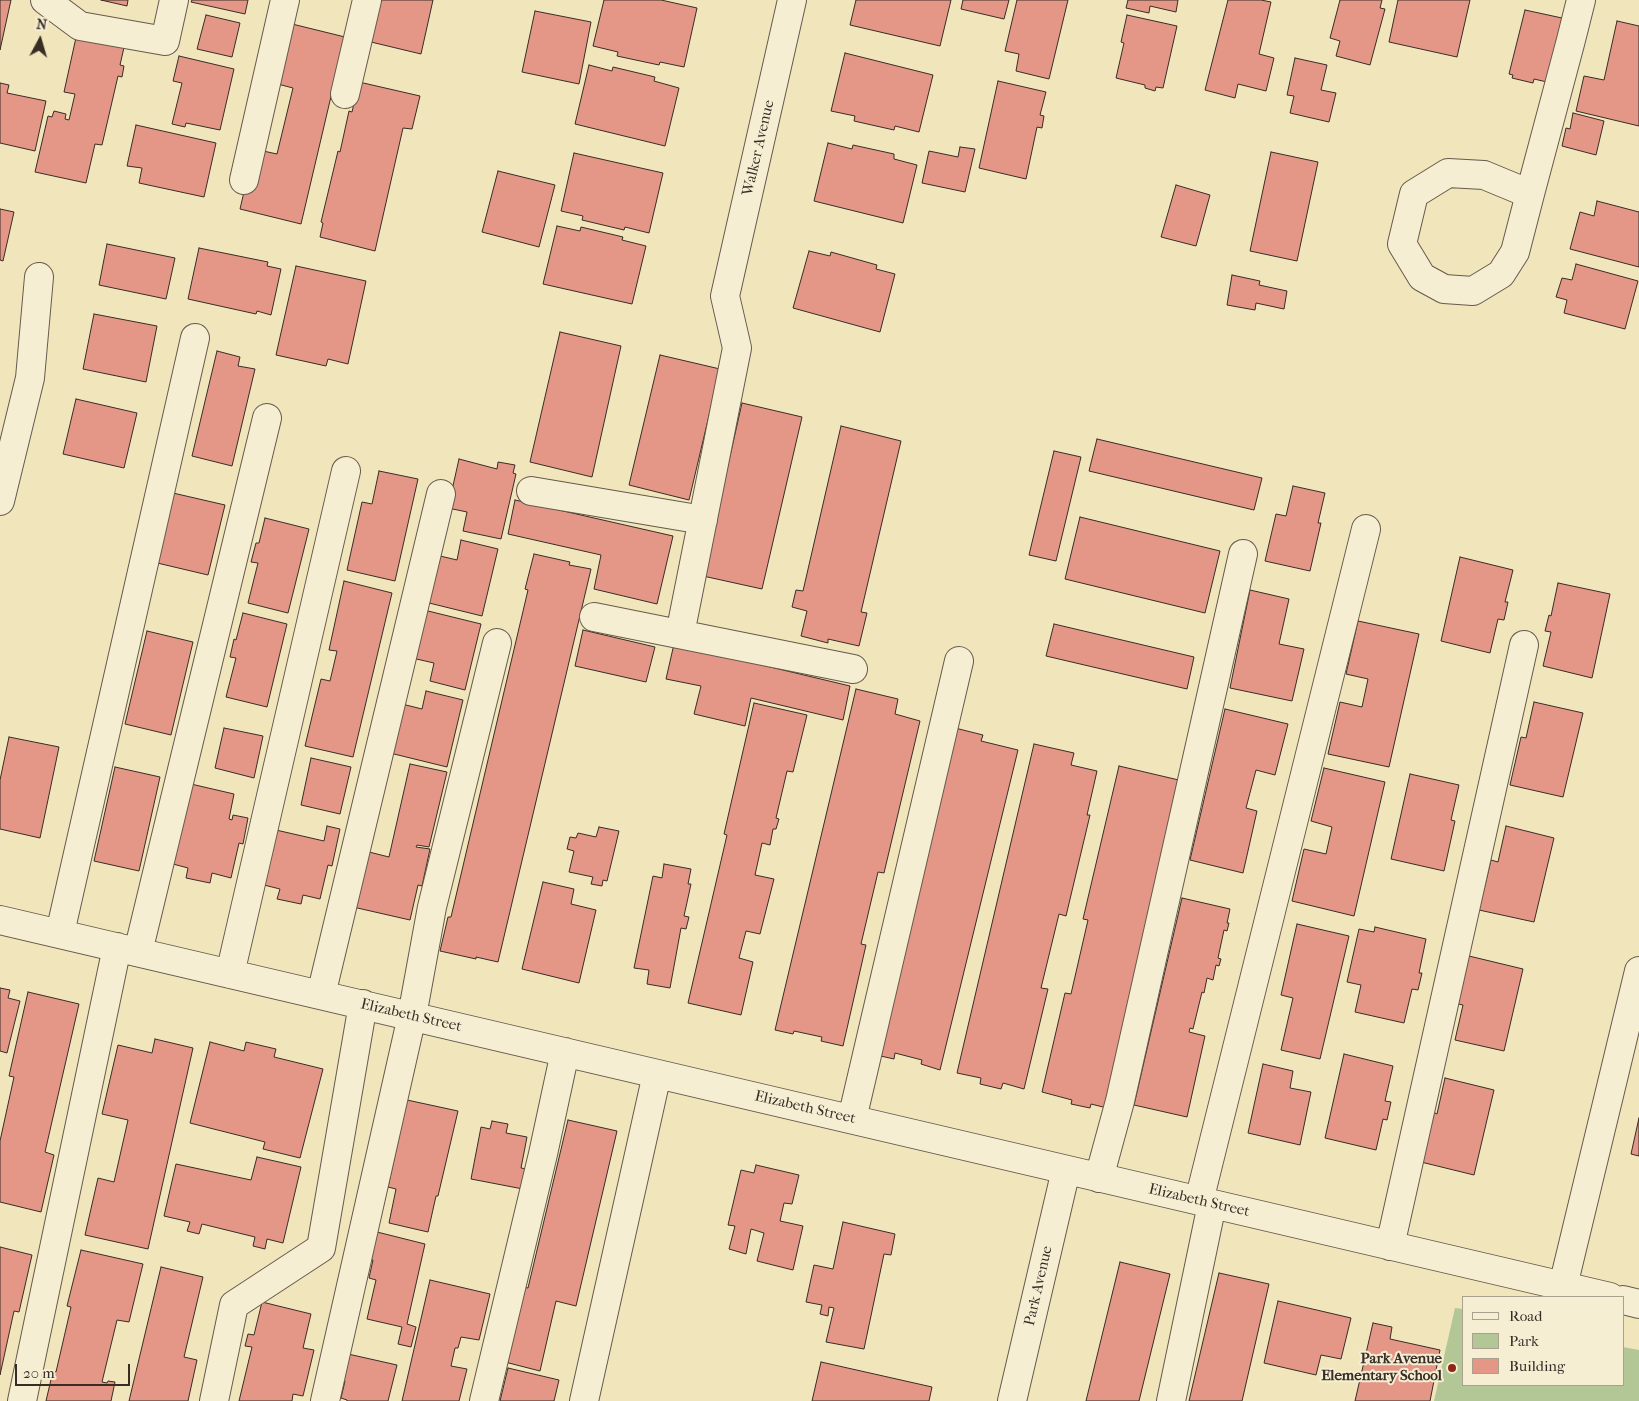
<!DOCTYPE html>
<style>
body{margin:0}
#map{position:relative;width:1639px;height:1401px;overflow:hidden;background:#f1e5bb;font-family:"IM FELL French Canon",serif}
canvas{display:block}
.legend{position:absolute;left:1462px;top:1296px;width:162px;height:90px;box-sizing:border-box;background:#f6eed3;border:1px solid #aaa08e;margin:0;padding:6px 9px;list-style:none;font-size:15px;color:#382c27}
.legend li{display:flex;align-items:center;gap:10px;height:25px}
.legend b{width:25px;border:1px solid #aaa08e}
.north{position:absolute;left:15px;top:15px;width:50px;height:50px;-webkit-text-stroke:4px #f6eed3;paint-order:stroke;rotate:6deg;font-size:14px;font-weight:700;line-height:20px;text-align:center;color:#382c27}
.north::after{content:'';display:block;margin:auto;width:18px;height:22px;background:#382c27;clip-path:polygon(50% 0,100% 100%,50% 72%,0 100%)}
.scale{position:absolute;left:15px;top:1364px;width:115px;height:22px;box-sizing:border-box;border:2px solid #382c27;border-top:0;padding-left:6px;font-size:15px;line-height:18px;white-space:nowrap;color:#382c27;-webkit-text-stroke:4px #f6eed3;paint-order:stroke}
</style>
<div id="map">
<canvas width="1639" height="1401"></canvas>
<ul class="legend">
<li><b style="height:6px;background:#f6eed3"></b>Road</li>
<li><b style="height:14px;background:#b3c695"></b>Park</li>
<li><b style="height:14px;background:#e59787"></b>Building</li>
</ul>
<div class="north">N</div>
<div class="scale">20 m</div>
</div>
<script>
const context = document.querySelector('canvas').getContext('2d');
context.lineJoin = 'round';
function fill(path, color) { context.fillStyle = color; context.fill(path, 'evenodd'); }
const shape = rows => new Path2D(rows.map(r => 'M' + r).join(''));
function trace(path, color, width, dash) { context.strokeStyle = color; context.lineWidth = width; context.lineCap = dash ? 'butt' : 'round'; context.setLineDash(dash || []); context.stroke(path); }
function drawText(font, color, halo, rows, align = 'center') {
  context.font = font + ' "IM FELL French Canon",serif'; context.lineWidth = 4; context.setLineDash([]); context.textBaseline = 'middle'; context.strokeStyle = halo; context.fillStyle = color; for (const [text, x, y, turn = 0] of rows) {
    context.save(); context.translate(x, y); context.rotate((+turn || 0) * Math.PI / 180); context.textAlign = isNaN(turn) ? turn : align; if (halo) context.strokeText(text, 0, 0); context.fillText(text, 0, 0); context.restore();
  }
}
fill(shape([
 [1455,1308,1463,1309,1463,1385,1623,1385,1623,1347,1639,1350,1639,1401,1434,1401]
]), '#b3c695');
const building = shape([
 [0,0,11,0,0,50,0,0],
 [101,0,128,0,127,6,101,0],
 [192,0,248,0,245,14,191,2,192,0],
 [381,0,433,0,421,54,371,42,381,0],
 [604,0,661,0,697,8,684,67,660,62,659,65,617,56,618,52,593,46,604,0],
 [856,0,951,0,940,46,850,25,856,0],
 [963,0,1009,0,1004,19,961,9,963,0],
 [1017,0,1068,0,1049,79,1016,71,1019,54,1005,51,1017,0],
 [1128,0,1178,0,1176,12,1150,6,1149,13,1126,8,1128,0],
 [1228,0,1261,0,1271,2,1259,54,1274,58,1266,91,1238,84,1235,98,1205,90,1228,0],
 [1340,0,1382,0,1380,8,1385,9,1370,65,1336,56,1340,41,1330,38,1340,0],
 [1398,0,1470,0,1457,57,1389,42,1398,0],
 [1525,10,1562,18,1547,82,1534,79,1533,83,1512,78,1513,75,1509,74,1525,10],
 [535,11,591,22,579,84,522,72,535,11],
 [206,15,240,23,232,57,197,49,206,15],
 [1127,15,1177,26,1163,88,1156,87,1155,91,1145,88,1145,85,1116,78,1124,43,1121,42,1127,15],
 [1617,21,1639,26,1639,126,1576,111,1584,76,1604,80,1617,21],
 [284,22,345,37,301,224,240,209,254,149,277,154,293,88,270,82,284,22],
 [77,33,125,43,120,65,124,66,122,77,118,76,102,145,95,144,86,183,35,172,48,116,52,117,54,111,66,114,65,119,69,120,75,94,64,92,77,33],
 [845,53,933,75,919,132,895,126,894,130,854,121,855,116,831,111,845,53],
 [179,56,234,69,220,130,186,123,185,127,172,124,182,83,173,81,179,56],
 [1295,58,1327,65,1321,90,1336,93,1329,122,1290,113,1294,96,1287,95,1295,58],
 [589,65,612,71,613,67,655,77,654,81,679,88,665,146,575,124,589,65],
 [998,81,1046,92,1040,115,1044,116,1042,128,1037,127,1026,179,979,168,998,81],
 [359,82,420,96,412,129,403,128,375,251,320,237,323,223,321,222,338,151,340,152,349,111,352,112,359,82],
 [0,83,9,85,7,93,46,101,35,151,0,143,0,83],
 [1573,113,1604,121,1596,155,1562,146,1566,128,1570,129,1573,113],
 [136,125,216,143,204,197,139,183,142,168,127,166,136,125],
 [828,143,852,149,853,145,894,154,894,159,917,165,903,223,814,201,828,143],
 [960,147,975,149,965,192,922,183,929,151,958,157,960,147],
 [1271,152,1318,162,1297,261,1250,251,1271,152],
 [574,153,663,173,649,233,625,227,624,230,582,220,583,216,561,211,574,153],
 [498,171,555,185,539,247,482,232,498,171],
 [1176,185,1210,195,1196,246,1161,237,1176,185],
 [1597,201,1639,212,1639,267,1570,249,1580,212,1594,216,1597,201],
 [0,209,14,212,3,261,0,260,0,209],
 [557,226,580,231,581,227,623,237,622,240,646,246,632,304,543,284,557,226],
 [107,244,175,258,166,299,99,285,107,244],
 [199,248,268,262,267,266,281,269,271,315,257,311,256,314,188,299,199,248],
 [809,251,830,256,831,252,877,265,876,269,895,274,880,332,793,308,809,251],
 [1576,264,1638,281,1625,329,1564,313,1567,300,1556,297,1562,278,1572,280,1576,264],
 [296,266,366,281,348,364,328,359,326,366,276,355,296,266],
 [1232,275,1260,281,1259,285,1287,291,1284,309,1256,303,1255,310,1227,305,1232,275],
 [94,314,157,326,146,382,83,369,94,314],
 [560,332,621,346,592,477,530,462,560,332],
 [217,351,240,357,238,366,255,369,232,466,192,456,217,351],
 [660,355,720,369,689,500,629,485,660,355],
 [76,399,137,413,124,468,63,454,76,399],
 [742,403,802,417,762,589,703,576,742,403],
 [841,426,901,441,861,612,867,613,859,646,828,639,828,643,801,636,807,611,792,607,796,590,803,591,841,426],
 [1097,439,1262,478,1254,510,1089,471,1097,439],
 [1054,451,1081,457,1056,561,1029,555,1054,451],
 [459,459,497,469,498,462,515,465,513,473,516,474,501,539,463,531,467,512,448,508,459,459],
 [379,471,418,479,395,581,347,570,362,502,372,504,379,471],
 [1293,486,1325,493,1318,523,1321,523,1310,571,1265,561,1276,514,1286,516,1293,486],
 [173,493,225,505,208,575,153,562,173,493],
 [515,500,673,536,657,604,594,589,601,555,508,534,515,500],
 [1080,517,1220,551,1205,613,1065,579,1080,517],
 [265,518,309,529,288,613,248,603,258,563,251,562,256,543,259,543,265,518],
 [461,540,498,549,482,616,425,602,436,555,457,560,461,540],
 [534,554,570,562,569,565,591,569,498,962,476,957,476,959,440,951,448,917,451,917,528,590,525,589,534,554],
 [1460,557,1513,570,1505,602,1508,602,1504,620,1498,619,1490,653,1441,641,1460,557],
 [344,581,392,593,353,757,305,746,321,679,330,681,337,651,329,650,344,581],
 [1558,583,1610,594,1592,678,1543,666,1551,632,1545,631,1549,615,1551,616,1558,583],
 [1250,590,1289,599,1279,644,1304,649,1292,701,1230,688,1250,590],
 [424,610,481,624,465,690,430,681,434,663,412,658,424,610],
 [243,613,287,624,267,707,226,697,236,658,230,657,234,639,236,640,243,613],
 [1358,621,1419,634,1389,767,1328,754,1340,702,1362,707,1368,679,1346,674,1358,621],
 [1054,624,1194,657,1187,689,1046,656,1054,624],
 [583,630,655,647,646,682,575,666,583,630],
 [147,631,193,642,171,735,125,724,147,631],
 [674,644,850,686,843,720,751,698,745,726,694,714,701,686,666,679,674,644],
 [856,689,898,699,895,714,920,721,884,873,878,872,861,944,866,945,843,1046,821,1041,822,1037,794,1031,793,1034,775,1030,856,689],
 [426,691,463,700,447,767,390,753,402,704,422,709,426,691],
 [1534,702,1583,713,1563,797,1510,785,1521,737,1526,738,1534,702],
 [754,703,807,715,793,772,787,771,776,818,779,819,776,829,773,829,770,845,762,843,755,875,774,879,760,934,746,931,739,958,753,962,741,1015,688,1003,727,835,724,834,754,703],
 [1225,709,1288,724,1275,775,1256,770,1246,808,1257,811,1243,873,1190,860,1225,709],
 [951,727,983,735,981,741,1018,750,940,1070,921,1064,922,1060,895,1053,894,1059,872,1054,951,727],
 [224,728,263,736,254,778,215,768,224,728],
 [9,737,59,747,40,838,0,829,0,780,9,737],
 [1034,744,1074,753,1071,765,1097,771,1087,815,1090,815,1066,916,1059,914,1041,988,1048,989,1024,1089,1003,1083,1001,1089,980,1084,981,1078,957,1073,1034,744],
 [311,758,351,767,340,814,301,805,311,758],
 [410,764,447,772,429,847,417,845,416,847,430,849,422,886,418,885,410,920,353,907,365,851,389,857,410,764],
 [1119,766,1183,781,1111,1109,1091,1104,1090,1108,1071,1104,1072,1100,1042,1092,1065,993,1071,994,1088,920,1083,919,1119,766],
 [115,767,160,777,139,871,94,861,115,767],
 [1324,768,1385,782,1354,916,1292,901,1304,849,1326,854,1332,827,1311,821,1324,768],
 [1410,774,1459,785,1451,820,1455,821,1444,871,1391,859,1410,774],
 [191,784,234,794,229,819,232,820,233,815,248,818,243,844,239,843,231,878,212,873,210,883,186,878,188,868,173,864,191,784],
 [327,826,340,829,332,866,328,865,320,899,303,895,301,904,277,899,280,889,264,885,276,830,324,841,327,826],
 [1506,826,1554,838,1534,922,1479,910,1491,860,1498,862,1506,826],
 [599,827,619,831,607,881,603,880,602,886,591,884,593,877,569,872,574,851,567,849,570,837,576,838,578,833,596,837,599,827],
 [664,864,691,869,688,884,691,884,684,916,689,917,686,929,681,928,670,988,647,984,649,970,634,968,653,876,662,878,664,864],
 [543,882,574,889,571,904,596,910,579,983,522,969,543,882],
 [1182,898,1230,909,1227,923,1229,923,1227,931,1224,930,1218,958,1221,959,1219,966,1216,965,1213,980,1207,978,1204,993,1202,992,1193,1029,1190,1028,1189,1032,1205,1036,1187,1117,1134,1105,1182,898],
 [1297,924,1349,936,1320,1059,1281,1050,1293,998,1281,995,1297,924],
 [1375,927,1426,939,1419,973,1422,973,1418,990,1412,989,1404,1023,1355,1012,1361,985,1347,982,1359,929,1374,932,1375,927],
 [1469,956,1523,969,1504,1051,1455,1040,1463,1005,1458,1004,1469,956],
 [0,988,10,990,8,998,20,1001,7,1053,0,1051,0,988],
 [28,992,79,1004,45,1152,54,1155,41,1212,0,1202,0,1141,14,1077,9,1076,28,992],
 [155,1039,193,1048,148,1249,85,1235,98,1178,114,1182,128,1120,102,1114,118,1045,152,1053,155,1039],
 [210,1042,244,1051,246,1042,276,1049,274,1057,323,1069,300,1158,263,1149,265,1142,190,1123,210,1042],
 [1344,1054,1393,1066,1385,1101,1391,1102,1387,1120,1383,1119,1376,1150,1325,1138,1344,1054],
 [1263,1064,1293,1071,1290,1088,1311,1092,1300,1145,1248,1133,1263,1064],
 [1445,1078,1494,1090,1474,1175,1421,1162,1433,1112,1437,1114,1445,1078],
 [407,1100,458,1111,438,1196,436,1196,428,1232,389,1223,396,1189,388,1187,407,1100],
 [1639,1118,1639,1156,1631,1154,1639,1118],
 [568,1120,617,1131,576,1306,556,1301,540,1371,501,1361,518,1286,528,1288,568,1120],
 [492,1121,508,1124,506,1133,527,1137,521,1168,527,1169,523,1189,471,1179,481,1127,490,1129,492,1121],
 [257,1157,301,1167,283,1243,267,1239,265,1249,253,1246,255,1237,202,1224,199,1234,187,1231,190,1222,164,1216,176,1164,251,1180,257,1157],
 [756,1165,799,1175,792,1204,784,1203,780,1221,803,1226,793,1270,757,1261,764,1233,751,1229,746,1254,729,1249,735,1226,728,1225,741,1170,754,1173,756,1165],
 [843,1222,895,1234,891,1255,884,1254,864,1349,826,1342,834,1308,829,1307,828,1316,820,1314,822,1305,806,1302,814,1265,833,1269,843,1222],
 [377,1232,425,1244,407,1324,416,1327,411,1347,398,1344,402,1327,367,1319,376,1280,369,1278,373,1260,370,1260,377,1232],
 [0,1247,32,1255,19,1312,14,1311,0,1375,0,1247],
 [81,1250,143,1264,129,1322,117,1320,102,1382,107,1383,108,1381,115,1382,111,1401,46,1401,53,1371,56,1372,71,1307,67,1306,81,1250],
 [1120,1262,1170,1274,1139,1401,1086,1401,1120,1262],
 [161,1267,203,1277,184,1357,197,1360,188,1401,129,1401,161,1267],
 [1219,1273,1269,1284,1242,1401,1189,1401,1219,1273],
 [430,1280,490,1294,479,1340,461,1337,458,1348,455,1348,451,1366,467,1369,459,1401,402,1401,430,1280],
 [1278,1301,1351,1318,1341,1359,1321,1355,1316,1375,1264,1363,1278,1301],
 [262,1302,311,1314,303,1348,314,1350,303,1396,293,1394,292,1401,239,1401,252,1347,245,1346,248,1334,254,1335,262,1302],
 [1373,1323,1392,1327,1390,1339,1440,1350,1430,1401,1355,1401,1373,1323],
 [348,1354,397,1365,388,1401,347,1401,347,1400,341,1398,345,1381,342,1381,348,1354],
 [821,1362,932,1387,929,1401,812,1401,821,1362],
 [508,1368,559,1380,554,1401,500,1401,508,1368]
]);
fill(building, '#e59787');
trace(building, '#382c27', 1);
const minor = shape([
 [45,0,80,26,165,41,174,0],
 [345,94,367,0],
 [244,180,285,0],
 [1530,194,1484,175,1448,173,1414,194,1402,244,1422,277,1444,289,1473,291,1501,274,1515,252,1530,194,1571,40,1581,0],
 [531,491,703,520],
 [0,501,30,378,39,277],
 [594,617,853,669],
 [680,634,737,348,725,296,792,0],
 [0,920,1610,1297],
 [60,933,195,338],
 [138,952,267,418],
 [230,974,346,471],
 [321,995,441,494],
 [852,1119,959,661],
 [1099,1178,1120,1101,1243,554],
 [1199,1201,1366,529],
 [1390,1246,1524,645],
 [1563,1286,1639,971],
 [1623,1300,1639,1304],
 [22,1401,117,947],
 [214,1401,234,1305,321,1248,363,1004],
 [325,1401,412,1016,432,907,497,643],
 [484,1401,543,1154,565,1052],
 [584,1401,657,1074],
 [1012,1401,1066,1170],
 [1171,1401,1212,1204]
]);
trace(minor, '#665a4c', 30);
trace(minor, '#f6eed3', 28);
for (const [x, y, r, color] of [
 [1452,1368,5,"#8f2418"]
]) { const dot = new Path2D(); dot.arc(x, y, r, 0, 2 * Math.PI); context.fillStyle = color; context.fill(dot); trace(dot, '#f6eed3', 2); }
drawText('15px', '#382c27', '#f6eed3', [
 ["Walker Avenue",759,148,-77],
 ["Elizabeth Street",411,1016,13],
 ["Elizabeth Street",805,1108,13],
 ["Elizabeth Street",1199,1201,13],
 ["Park Avenue",1039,1286,-77]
]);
drawText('bold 15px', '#382c27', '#f6eed3', [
 ["Park Avenue",1442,1359],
 ["Elementary School",1442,1376]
], 'right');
</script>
